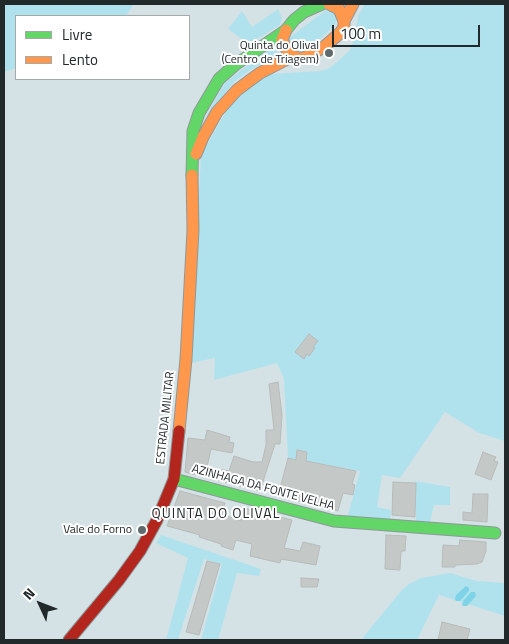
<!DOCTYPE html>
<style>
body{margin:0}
#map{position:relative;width:509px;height:644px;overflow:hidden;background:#d5e2e5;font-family:"Titillium Web",sans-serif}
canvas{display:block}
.frame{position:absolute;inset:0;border:5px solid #21292b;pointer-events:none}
.legend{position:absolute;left:15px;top:15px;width:175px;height:65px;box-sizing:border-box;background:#fff;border:1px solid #a6a9aa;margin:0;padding:6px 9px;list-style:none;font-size:15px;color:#21292b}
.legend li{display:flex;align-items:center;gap:10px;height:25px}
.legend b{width:25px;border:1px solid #a6a9aa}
.north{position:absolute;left:15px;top:579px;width:50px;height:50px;-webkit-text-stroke:4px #fff;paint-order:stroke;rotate:313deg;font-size:14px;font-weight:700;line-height:20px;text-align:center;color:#21292b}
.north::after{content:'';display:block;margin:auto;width:18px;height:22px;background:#21292b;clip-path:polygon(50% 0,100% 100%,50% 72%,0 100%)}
.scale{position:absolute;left:332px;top:25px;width:148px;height:22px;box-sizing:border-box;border:2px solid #21292b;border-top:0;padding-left:6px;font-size:15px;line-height:18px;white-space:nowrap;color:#21292b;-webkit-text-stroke:4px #fff;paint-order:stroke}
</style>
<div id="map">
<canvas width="509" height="644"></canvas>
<div class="frame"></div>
<ul class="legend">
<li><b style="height:6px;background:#63d668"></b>Livre</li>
<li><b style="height:6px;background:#ff974d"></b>Lento</li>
</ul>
<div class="north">N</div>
<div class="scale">100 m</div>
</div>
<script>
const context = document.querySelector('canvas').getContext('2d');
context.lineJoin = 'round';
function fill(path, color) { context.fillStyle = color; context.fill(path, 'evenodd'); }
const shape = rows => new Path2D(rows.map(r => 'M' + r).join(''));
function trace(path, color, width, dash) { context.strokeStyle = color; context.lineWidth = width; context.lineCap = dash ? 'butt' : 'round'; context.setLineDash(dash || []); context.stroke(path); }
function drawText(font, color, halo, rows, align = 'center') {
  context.font = font + ' "Titillium Web",sans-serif'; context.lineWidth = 4; context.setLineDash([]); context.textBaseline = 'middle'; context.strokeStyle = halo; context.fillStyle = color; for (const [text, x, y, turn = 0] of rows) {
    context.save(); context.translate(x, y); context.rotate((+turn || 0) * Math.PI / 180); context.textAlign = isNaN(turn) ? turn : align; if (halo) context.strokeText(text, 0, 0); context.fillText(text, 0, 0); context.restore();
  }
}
fill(shape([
 [4,4,134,4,126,16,16,16,16,68,4,72],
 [365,4,505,4,505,441,479,433,445,412,400,478,382,475,377,507,391,510,390,519,347,519,360,471,288,458,284,379,277,363,214,380,215,358,190,363,201,155,234,98,270,74,320,71,328,69,337,62,350,50,354,39,358,16],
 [278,9,282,18,280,25,249,44,228,29,242,11,252,27],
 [326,10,334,13,337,20,335,25,322,37,311,45,295,49,289,38],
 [274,45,278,54,250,70,235,81,206,116,225,83],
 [415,481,450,487,450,505,434,505,430,522,416,521],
 [161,535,261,569,259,576,237,573,218,640,201,640,222,564,204,559,179,636,179,640,166,640,188,558,156,543],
 [450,573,477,581,505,583,505,616,439,595,417,640,361,640,401,591,409,584,421,578]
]), '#b0e2ee');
fill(shape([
 [466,586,469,588,469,591,460,601,456,601,455,599,456,595],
 [471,592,475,592,476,596,467,606,463,606,462,604,464,600]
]), '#7ed3e6');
const building = shape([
 [309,334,318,341,313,347,315,348,309,356,307,354,304,359,295,352,309,334],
 [278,382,282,415,280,444,275,444,260,491,185,472,188,438,205,440,207,430,230,437,229,442,234,443,232,453,211,449,207,467,229,471,234,456,253,462,262,462,266,445,266,430,274,430,269,384,278,382],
 [297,450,307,452,306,461,356,471,352,484,355,485,353,495,343,493,338,511,278,496,288,458,296,460,297,450],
 [483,452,496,457,494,461,498,462,491,480,475,474,483,452],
 [393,482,416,483,415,517,392,515,393,482],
 [180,491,225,503,222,514,241,521,244,508,292,520,284,548,300,551,303,542,320,546,316,565,281,559,280,563,250,556,252,544,236,540,233,550,221,546,221,544,199,537,200,535,167,526,180,491],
 [473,494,488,494,487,522,463,520,463,512,472,513,473,494],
 [386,535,406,536,405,551,401,551,400,570,385,569,386,535],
 [460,540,486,542,486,551,482,562,477,564,455,565,455,567,442,567,443,545,459,546,460,540],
 [207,561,220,564,199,635,186,632,207,561],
 [301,578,319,579,317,587,301,587,301,578],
 [442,622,470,629,467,640,438,640,442,622]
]);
fill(building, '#c4c8c6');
trace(building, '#b7bbb9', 1);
const fast = shape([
 [192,175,193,131,199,113,219,79,235,65,286,30,294,20,304,12,322,4],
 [174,479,334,521,495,533]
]);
const slow = shape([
 [329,4,339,9,344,21],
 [286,30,282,40,288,52,297,58,304,58,324,47,340,33,344,27,344,21,353,4],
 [196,154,203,137,217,112,237,90,260,73,293,56],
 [179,431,186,359,193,230,192,175]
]);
const jam = shape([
 [69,640,119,580,140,551,157,520,174,479,179,431]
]);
trace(fast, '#8e989a', 13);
trace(slow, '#8e989a', 13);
trace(jam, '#8e989a', 13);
trace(fast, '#63d668', 11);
trace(slow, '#ff974d', 11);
trace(jam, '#b3261e', 11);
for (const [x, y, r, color] of [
 [329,53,5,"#606a6c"],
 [142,530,5,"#606a6c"]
]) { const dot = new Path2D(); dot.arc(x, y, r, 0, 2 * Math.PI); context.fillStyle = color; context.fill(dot); trace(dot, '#fff', 2); }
drawText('12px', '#21292b', '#fff', [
 ["Quinta do Olival",319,46],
 ["(Centro de Triagem)",319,60],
 ["Vale do Forno",132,530]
], 'right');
drawText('12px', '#21292b', '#fff', [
 ["ESTRADA MILITAR",166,418,-84],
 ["AZINHAGA DA FONTE VELHA",263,488,15]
]);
context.letterSpacing = '1px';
drawText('14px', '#21292b', '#fff', [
 ["QUINTA DO OLIVAL",216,515]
]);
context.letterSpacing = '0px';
</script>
